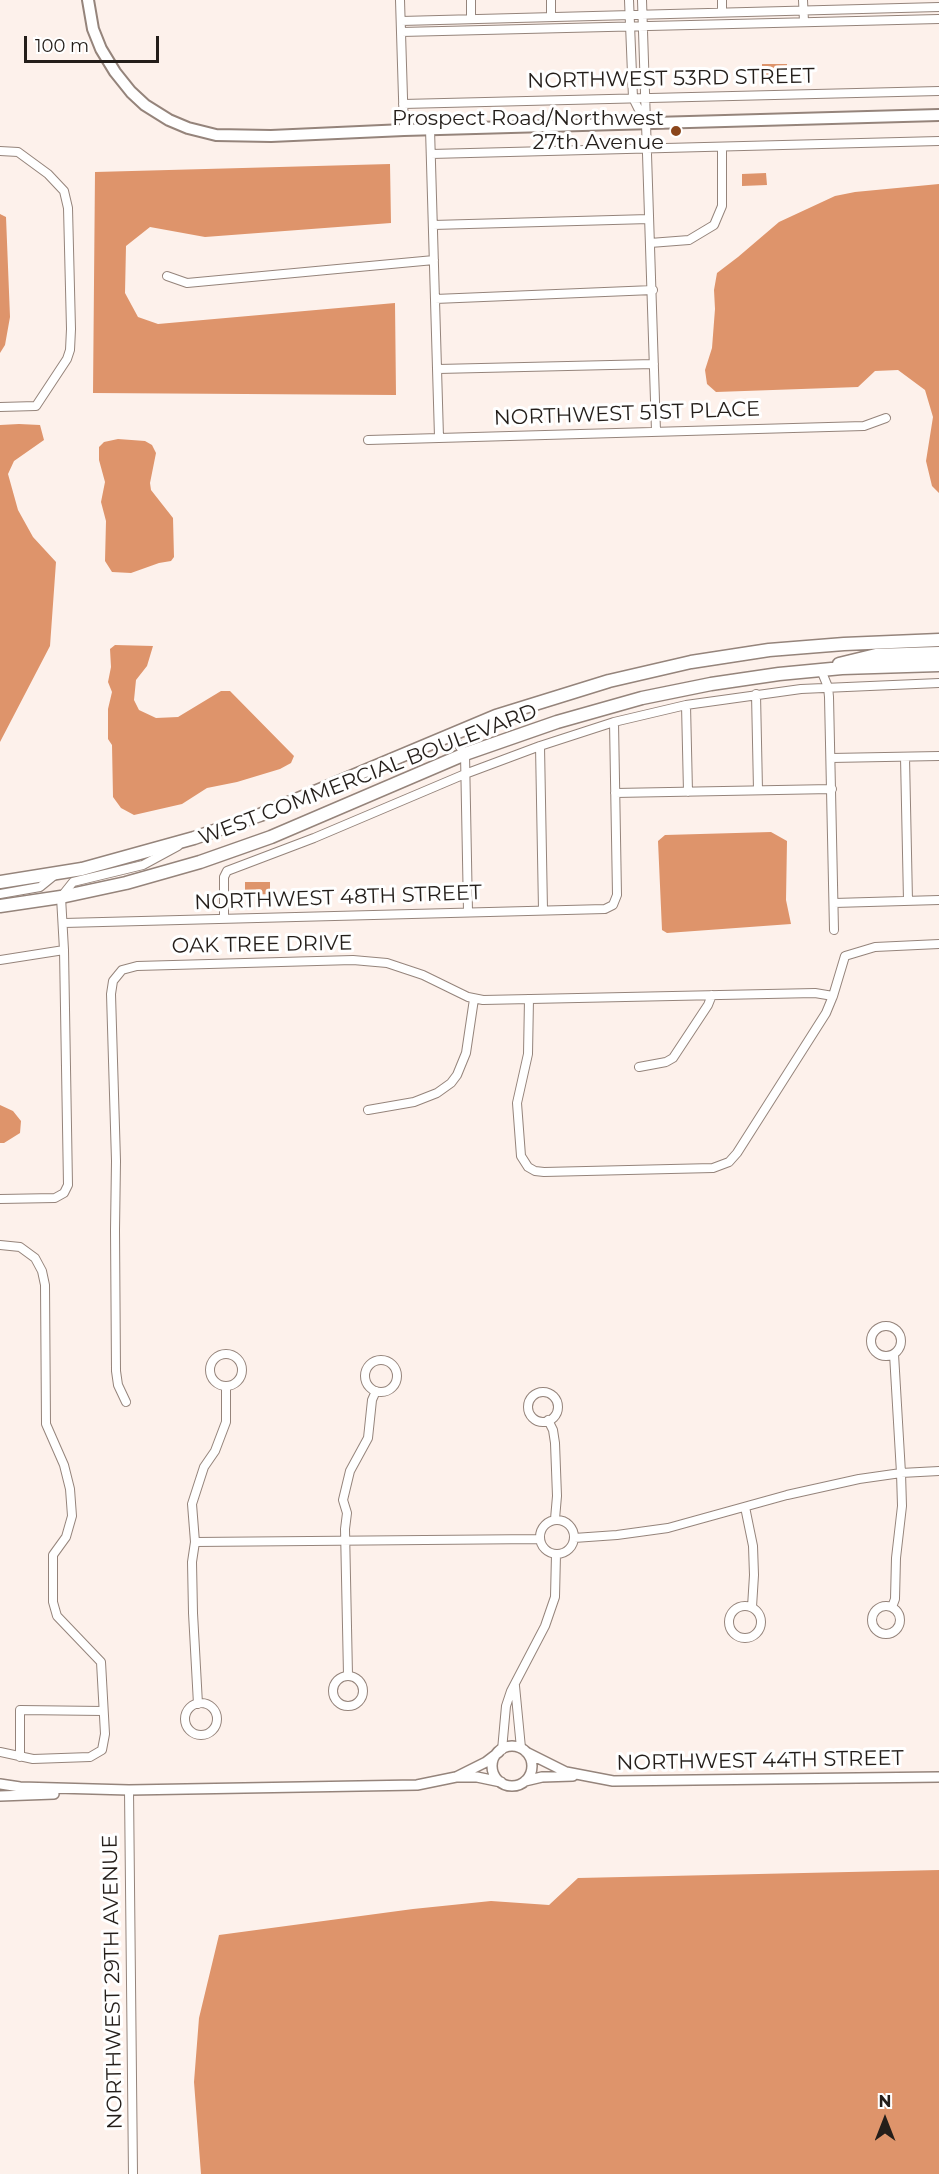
<!DOCTYPE html>
<style>
body{margin:0}
#map{position:relative;width:939px;height:2174px;overflow:hidden;background:#fdf1eb;font-family:Montserrat,sans-serif}
canvas{display:block}
.north{position:absolute;left:855px;top:2090px;width:60px;height:60px;-webkit-text-stroke:4px #fff;paint-order:stroke;rotate:0deg;font-size:16px;font-weight:700;line-height:24px;text-align:center;color:#241e1a}
.north::after{content:'';display:block;margin:auto;width:21px;height:27px;background:#241e1a;clip-path:polygon(50% 0,100% 100%,50% 72%,0 100%)}
.scale{position:absolute;left:24px;top:36px;width:135px;height:27px;box-sizing:border-box;border:3px solid #241e1a;border-top:0;padding-left:8px;font-size:18px;line-height:21px;white-space:nowrap;color:#241e1a;-webkit-text-stroke:4px #fff;paint-order:stroke}
</style>
<div id="map">
<canvas width="939" height="2174"></canvas>
<div class="north">N</div>
<div class="scale">100 m</div>
</div>
<script>
const context = document.querySelector('canvas').getContext('2d');
context.lineJoin = 'round';
function fill(path, color) { context.fillStyle = color; context.fill(path, 'evenodd'); }
const shape = rows => new Path2D(rows.map(r => 'M' + r).join(''));
function trace(path, color, width, dash) { context.strokeStyle = color; context.lineWidth = width; context.lineCap = dash ? 'butt' : 'round'; context.setLineDash(dash || []); context.stroke(path); }
function drawText(font, color, halo, rows, align = 'center') {
  context.font = font + ' Montserrat,sans-serif'; context.lineWidth = 6; context.setLineDash([]); context.textBaseline = 'middle'; context.strokeStyle = halo; context.fillStyle = color; for (const [text, x, y, turn = 0] of rows) {
    context.save(); context.translate(x, y); context.rotate((+turn || 0) * Math.PI / 180); context.textAlign = isNaN(turn) ? turn : align; if (halo) context.strokeText(text, 0, 0); context.fillText(text, 0, 0); context.restore();
  }
}
fill(shape([
 [762,64,787,64,787,76,762,77],
 [390,164,391,223,205,237,150,227,126,246,125,293,138,317,158,324,395,303,396,395,93,393,95,172],
 [766,173,767,185,742,186,742,174],
 [939,184,939,493,932,486,926,461,933,417,925,390,898,370,875,371,858,387,716,392,707,384,705,370,712,348,715,309,714,290,717,273,738,257,779,222,835,196,855,192],
 [0,214,6,217,10,317,5,345,0,353],
 [19,424,40,425,44,440,14,461,8,474,18,510,33,537,56,562,50,646,0,742,0,425],
 [118,439,145,441,152,445,156,453,150,483,151,490,173,518,174,557,171,561,159,563,131,573,112,572,105,561,106,521,101,502,105,482,99,460,99,447,104,442],
 [115,645,153,646,147,666,136,680,134,700,139,710,156,718,178,717,221,691,230,691,294,756,291,763,280,769,237,782,207,788,182,804,134,815,121,808,113,797,112,745,108,739,108,709,112,692,108,682,111,667,110,649],
 [771,832,787,841,786,900,791,924,667,933,662,930,658,841,665,835],
 [245,882,270,882,270,894,245,895],
 [0,1105,13,1111,21,1121,20,1133,4,1143,0,1143],
 [939,1870,939,2174,201,2174,194,2082,199,2018,219,1935,413,1909,491,1901,549,1905,578,1878]
]), '#de946b');
const minor = shape([
 [400,0,404,130],
 [471,0,471,19],
 [551,0,551,17],
 [629,0,633,98,645,122],
 [642,0,656,431],
 [722,0,722,12],
 [803,0,804,22],
 [401,21,939,7],
 [401,32,939,19],
 [403,104,939,91],
 [430,129,439,437],
 [0,151,18,152,48,174,64,191,68,208,71,329,70,350,67,359,36,406,0,407],
 [431,154,939,141],
 [433,225,649,219],
 [650,243,689,240,714,225,722,206,722,147],
 [167,276,187,283,434,260],
 [435,299,653,290],
 [438,369,654,364],
 [368,440,864,426,886,418],
 [821,670,828,687,829,697,834,930],
 [756,694,758,790],
 [686,705,688,792],
 [451,734,465,754,468,912],
 [540,746,543,910],
 [905,757,908,901],
 [831,758,939,756],
 [615,793,832,789],
 [0,894,40,887,56,874],
 [834,903,939,900],
 [224,919,224,877,227,871,314,838,465,774,540,746,614,722,686,705,801,689,939,683],
 [64,923,605,909,613,905,617,895,614,722],
 [0,960,64,950],
 [529,999,528,1054,517,1103,521,1156,528,1167,535,1171,544,1172,713,1168,729,1162,737,1153,826,1013,833,996,845,956,875,947,939,944],
 [639,1067,666,1062,673,1058,708,1005,712,995],
 [368,1110,414,1102,437,1093,451,1083,457,1075,466,1053,474,999],
 [0,1199,55,1198,64,1193,68,1185,64,950,61,897,73,882,143,865,178,846],
 [0,1245,20,1247,35,1258,42,1271,45,1285,46,1424,64,1465,70,1489,72,1516,66,1537,53,1555,53,1602,57,1616,101,1662,105,1734,102,1750,90,1757,33,1759,0,1752],
 '871 1341a15 15 0 1 1 30 0a15 15 0 1 1-30 0Z',
 '210 1370a16 16 0 1 1 32 0a16 16 0 1 1-32 0Z',
 [894,1354,901,1473,939,1471],
 '365 1376a16 16 0 1 1 32 0a16 16 0 1 1-32 0Z',
 '528 1407a15 15 0 1 1 30 0a15 15 0 1 1-30 0Z',
 [126,1402,118,1385,116,1371,115,1230,116,1161,111,994,113,981,122,970,137,966,353,960,387,963,423,975,468,997,483,1000,815,993,833,996],
 [548,1420,553,1430,555,1443,557,1496,555,1519],
 [745,1507,753,1546,754,1575,752,1607],
 '540 1537a17 17 0 1 1 34 0a17 17 0 1 1-34 0Z',
 [574,1538,617,1535,668,1528,787,1495,859,1479,901,1473,902,1506,896,1558,895,1599,892,1607],
 [195,1542,540,1539],
 '872 1620a14 14 0 1 1 28 0a14 14 0 1 1-28 0Z',
 '729 1622a16 16 0 1 1 32 0a16 16 0 1 1-32 0Z',
 [348,1675,345,1529,347,1513,343,1500,350,1471,368,1438,372,1400,376,1391],
 '333 1691a15 15 0 1 1 30 0a15 15 0 1 1-30 0Z',
 [515,1686,521,1748],
 '185 1719a16 16 0 1 1 32 0a16 16 0 1 1-32 0Z',
 [198,1704,193,1613,192,1562,195,1542,192,1504,204,1467,215,1451,226,1422,226,1386],
 [502,1750,506,1706,511,1691,545,1626,555,1597,556,1554],
 [20,1757,20,1710,103,1711],
 [129,1790,133,2174]
]);
const tertiary = shape([
 '492 1766a20 20 0 1 1 40 0a20 20 0 1 1-40 0Z',
 [526,1752,566,1772,613,1781,939,1777],
 [458,1777,477,1777,501,1782],
 [525,1781,542,1777,573,1776],
 [0,1784,20,1787,129,1790,417,1785,456,1777,486,1762,499,1752],
 [0,1796,54,1794]
]);
const secondary = shape([
 [88,0,93,29,101,49,115,72,131,92,145,105,169,120,188,128,216,135,271,136,404,130,939,115]
]);
const trunk = shape([
 [839,664,876,655,939,653],
 [0,882,82,869,194,838,260,815,496,716,609,681,691,662,769,650,844,644,939,640],
 [0,906,61,897,126,883,200,862,271,837,465,754,557,722,642,698,711,684,779,674,842,668,939,665]
]);
trace(minor, '#95847b', 10);
trace(tertiary, '#95847b', 12);
trace(secondary, '#95847b', 14);
trace(trunk, '#95847b', 15);
trace(minor, '#fff', 8);
trace(tertiary, '#fff', 9);
trace(secondary, '#fff', 10);
trace(trunk, '#fff', 12);
for (const [x, y, r, color] of [
 [676,131,6,"#8b461b"]
]) { const dot = new Path2D(); dot.arc(x, y, r, 0, 2 * Math.PI); context.fillStyle = color; context.fill(dot); trace(dot, '#fff', 2); }
drawText('21px', '#241e1a', '#fff', [
 ["NORTHWEST 53RD STREET",671,79,-1],
 ["NORTHWEST 51ST PLACE",627,414,-2],
 ["WEST COMMERCIAL BOULEVARD",368,775,-21],
 ["NORTHWEST 48TH STREET",338,898,-2],
 ["OAK TREE DRIVE",262,945,-1],
 ["NORTHWEST 44TH STREET",760,1761,-1],
 ["NORTHWEST 29TH AVENUE",113,1982,-91]
]);
drawText('21px', '#241e1a', '#fff', [
 ["Prospect Road/Northwest",664,119],
 ["27th Avenue",664,143]
], 'right');
</script>
